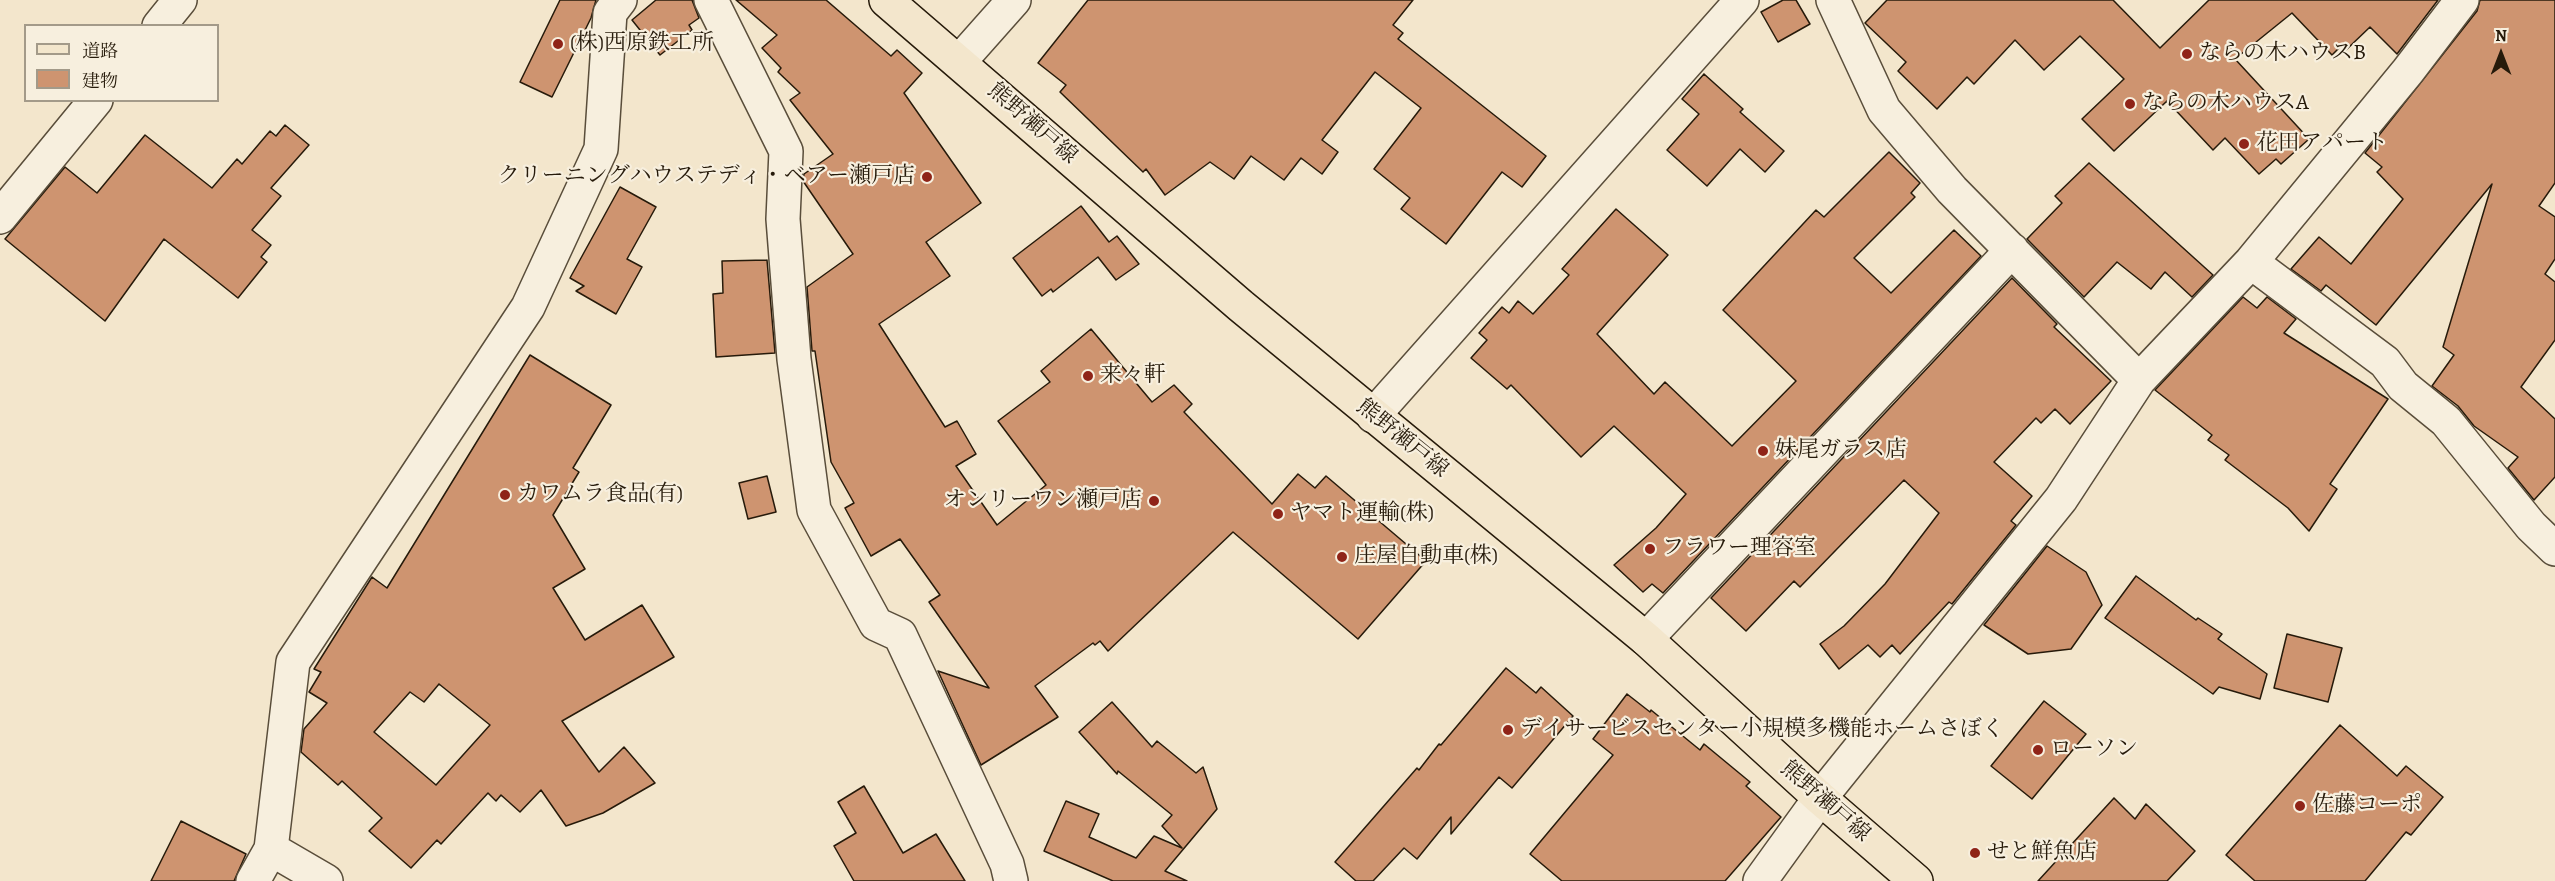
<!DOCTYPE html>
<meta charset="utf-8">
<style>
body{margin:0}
#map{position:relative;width:2555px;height:881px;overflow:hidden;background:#f3e6cc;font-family:Alegreya,"Noto Serif JP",serif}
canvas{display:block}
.legend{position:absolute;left:24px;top:24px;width:195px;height:78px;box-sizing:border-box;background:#f7efde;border:2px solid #a39a89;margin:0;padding:8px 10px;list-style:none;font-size:18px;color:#261a0a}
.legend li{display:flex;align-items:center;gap:12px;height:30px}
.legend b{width:30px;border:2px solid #a39a89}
.north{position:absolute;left:2471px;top:24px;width:60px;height:60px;-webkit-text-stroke:4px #f7efde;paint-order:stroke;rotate:0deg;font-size:16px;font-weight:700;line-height:24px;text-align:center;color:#261a0a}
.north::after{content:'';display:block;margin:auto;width:21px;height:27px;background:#261a0a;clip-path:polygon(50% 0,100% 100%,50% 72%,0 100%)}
</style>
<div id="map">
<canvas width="2555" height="881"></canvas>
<ul class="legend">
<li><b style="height:8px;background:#f3e6cc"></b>道路</li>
<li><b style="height:16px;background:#ce9470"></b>建物</li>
</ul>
<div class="north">N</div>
</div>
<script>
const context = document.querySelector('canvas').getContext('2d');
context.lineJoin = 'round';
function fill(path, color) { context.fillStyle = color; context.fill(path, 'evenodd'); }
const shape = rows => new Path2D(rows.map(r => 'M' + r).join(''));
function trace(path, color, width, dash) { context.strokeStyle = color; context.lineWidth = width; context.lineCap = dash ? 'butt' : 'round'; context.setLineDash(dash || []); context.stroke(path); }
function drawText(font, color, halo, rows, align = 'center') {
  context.font = font + ' Alegreya,"Noto Serif JP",serif'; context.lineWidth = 4.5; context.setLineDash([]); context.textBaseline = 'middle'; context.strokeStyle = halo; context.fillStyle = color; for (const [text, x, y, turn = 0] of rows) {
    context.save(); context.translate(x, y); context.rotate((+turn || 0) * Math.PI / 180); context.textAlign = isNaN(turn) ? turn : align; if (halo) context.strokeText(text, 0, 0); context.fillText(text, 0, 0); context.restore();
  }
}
const building = shape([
 [560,0,596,0,591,18,552,97,520,82,560,0],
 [656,0,692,0,699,18,689,25,692,30,660,55,632,20,656,0],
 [736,0,826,0,891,56,897,50,922,73,904,93,981,203,926,242,950,276,879,324,945,427,957,421,976,454,956,466,997,525,1046,485,998,421,1050,382,1041,371,1091,329,1152,402,1174,385,1192,404,1184,412,1272,504,1298,474,1315,488,1326,476,1426,561,1358,639,1233,532,1108,651,1100,641,1095,645,1093,643,1035,686,1058,717,981,765,938,671,989,688,929,602,940,595,900,539,871,556,845,508,854,503,831,462,815,351,812,351,807,287,853,254,803,181,804,174,833,154,790,100,800,93,778,72,781,68,762,48,777,35,736,0],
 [1088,0,1413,0,1393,25,1403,33,1398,39,1546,156,1522,187,1502,172,1446,244,1401,209,1410,198,1374,169,1421,108,1375,72,1322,140,1338,152,1322,174,1301,158,1284,180,1251,156,1234,179,1210,162,1165,195,1146,169,1143,172,1060,92,1066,85,1038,63,1088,0],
 [1783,0,1796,0,1810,24,1778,42,1761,12,1783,0],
 [1887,0,2113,0,2160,48,2209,0,2438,0,2397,54,2370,27,2346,50,2342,45,2332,55,2292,13,2235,59,2309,139,2281,164,2276,159,2259,174,2225,138,2213,150,2167,101,2114,151,2082,119,2124,79,2080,36,2044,70,2015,40,1974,84,1967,77,1937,109,1898,71,1906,62,1865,23,1887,0],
 [2480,0,2555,0,2555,183,2539,206,2555,217,2555,259,2545,274,2555,282,2555,340,2521,387,2555,419,2555,477,2534,500,2508,468,2518,457,2474,426,2458,406,2432,386,2454,355,2443,347,2492,184,2376,325,2326,285,2321,291,2291,269,2319,237,2351,264,2403,199,2377,172,2382,167,2365,153,2477,11,2480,0],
 [1704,74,1743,109,1740,112,1784,151,1765,172,1740,149,1707,186,1667,150,1699,114,1682,99,1704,74],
 [285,125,309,145,271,188,281,196,252,230,271,245,261,257,267,262,238,298,164,239,105,321,5,239,65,167,97,193,145,135,212,188,237,159,242,164,270,131,276,136,285,125],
 [1889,152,1920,183,1911,193,1915,197,1854,258,1891,293,1954,230,1981,256,1663,593,1652,584,1643,592,1614,565,1656,528,1686,494,1614,426,1581,457,1511,385,1507,389,1471,358,1487,340,1479,333,1502,307,1509,313,1518,301,1533,314,1569,275,1562,269,1616,209,1668,255,1597,334,1654,394,1665,382,1732,446,1796,381,1723,310,1816,210,1824,217,1889,152],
 [2089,163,2213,275,2192,297,2165,272,2151,289,2117,262,2084,297,2027,239,2062,203,2055,196,2089,163],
 [620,187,656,207,627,259,642,267,616,314,576,291,584,286,570,278,620,187],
 [1081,206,1109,242,1117,236,1139,264,1116,280,1098,257,1053,292,1051,289,1042,296,1013,258,1081,206],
 [767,260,775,353,716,357,713,294,723,293,722,261,767,260],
 [2012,278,2057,324,2054,327,2111,381,2070,424,2055,409,2041,423,2036,418,1994,462,2032,496,2011,521,2016,525,1952,604,1949,602,1900,654,1892,645,1880,657,1868,645,1839,669,1820,644,1844,626,1885,584,1939,513,1904,480,1800,587,1794,581,1746,631,1711,598,2012,278],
 [2243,297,2257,308,2267,297,2296,319,2284,333,2388,399,2330,484,2337,489,2309,531,2288,508,2225,460,2229,455,2208,440,2212,435,2155,390,2243,297],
 [530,355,611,405,573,468,579,472,553,515,585,569,553,588,585,640,642,605,674,657,562,721,599,772,624,747,655,783,603,813,566,826,541,790,520,812,501,795,496,801,488,793,441,844,437,840,411,868,369,831,382,818,342,781,338,785,301,752,304,729,327,703,309,692,321,672,314,669,372,577,387,588,530,355],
 [439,684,490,725,436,785,374,732,410,692,424,702,439,684],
 [767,476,776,512,748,519,739,483,767,476],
 [2047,546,2086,572,2102,605,2071,649,2028,654,1984,625,2047,546],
 [2136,576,2196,620,2198,618,2222,634,2218,639,2267,674,2260,699,2219,687,2213,694,2105,618,2136,576],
 [2287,634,2342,648,2328,702,2274,688,2287,634],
 [1506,668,1536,693,1541,687,1573,716,1512,788,1499,777,1451,834,1451,817,1417,859,1404,848,1373,881,1356,881,1335,862,1417,768,1419,770,1439,744,1441,745,1506,668],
 [1627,694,1650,712,1651,710,1700,750,1704,744,1750,782,1746,786,1781,817,1725,881,1562,881,1530,854,1613,755,1593,739,1627,694],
 [2044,701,2086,734,2032,799,1991,766,2044,701],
 [1112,702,1152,747,1157,741,1196,773,1203,767,1217,809,1165,871,1187,881,1113,881,1044,851,1066,801,1099,814,1089,837,1136,858,1154,836,1182,848,1162,826,1172,815,1118,771,1117,774,1079,732,1112,702],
 [2340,725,2397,776,2406,766,2443,797,2411,835,2406,832,2365,881,2255,881,2226,855,2340,725],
 [864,786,903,853,936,834,965,881,854,881,834,846,856,833,838,802,864,786],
 [2114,798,2135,819,2146,804,2195,851,2167,881,2038,881,2114,798],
 [181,821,246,854,234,881,151,881,181,821]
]);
fill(building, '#ce9470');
trace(building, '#261a0a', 1.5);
const minor = shape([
 [711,0,786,151,783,219,794,359,814,510,876,624,900,635,1007,864,1011,881],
 [1833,0,1884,110,1952,190,2139,380],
 [159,26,180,0],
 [959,62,1014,0],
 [0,217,96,100],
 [2251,262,2385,362,2403,386,2446,421,2531,526,2555,549],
 [1373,416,1742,0],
 [1646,639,2012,250],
 [271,849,326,881],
 [253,881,271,849,293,662,528,307,601,149,610,13,620,0],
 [1760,881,1820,798,2061,499,2139,380,2251,262,2408,71,2462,0]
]);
const major = shape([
 [886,0,1241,306,1646,639,1820,798,1916,881]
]);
trace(minor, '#594d3a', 36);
trace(major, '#261a0a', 36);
trace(minor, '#f7efde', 33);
trace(major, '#f3e6cc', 33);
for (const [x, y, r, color] of [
 [558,44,6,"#8f2418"],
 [2187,54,6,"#8f2418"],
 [2130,104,6,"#8f2418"],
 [2244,144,6,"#8f2418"],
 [927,177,6,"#8f2418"],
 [1088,376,6,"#8f2418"],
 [1763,451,6,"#8f2418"],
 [505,495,6,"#8f2418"],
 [1154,501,6,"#8f2418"],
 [1278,514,6,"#8f2418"],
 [1650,549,6,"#8f2418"],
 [1342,557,6,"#8f2418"],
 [1508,730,6,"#8f2418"],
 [2038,750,6,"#8f2418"],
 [2300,806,6,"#8f2418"],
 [1975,853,6,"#8f2418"]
]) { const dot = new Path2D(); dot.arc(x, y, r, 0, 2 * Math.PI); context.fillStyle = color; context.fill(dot); trace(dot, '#f7efde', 2); }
drawText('22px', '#261a0a', '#f7efde', [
 ["(株)西原鉄工所",570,44],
 ["ならの木ハウスB",2199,54],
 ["ならの木ハウスA",2142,104],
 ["花田アパート",2256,144],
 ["クリーニングハウステディ・ベアー瀬戸店",915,177,"right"],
 ["来々軒",1100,376],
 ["妹尾ガラス店",1775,451],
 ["カワムラ食品(有)",517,495],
 ["オンリーワン瀬戸店",1142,501,"right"],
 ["ヤマト運輸(株)",1290,514],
 ["フラワー理容室",1662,549],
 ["庄屋自動車(株)",1354,557],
 ["デイサービスセンター小規模多機能ホームさぼく",1520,730],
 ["ローソン",2050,750],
 ["佐藤コーポ",2312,806],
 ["せと鮮魚店",1987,853]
], 'left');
drawText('22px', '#261a0a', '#f7efde', [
 ["熊野瀬戸線",1032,124,41],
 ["熊野瀬戸線",1402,439,39],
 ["熊野瀬戸線",1825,802,41]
]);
</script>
